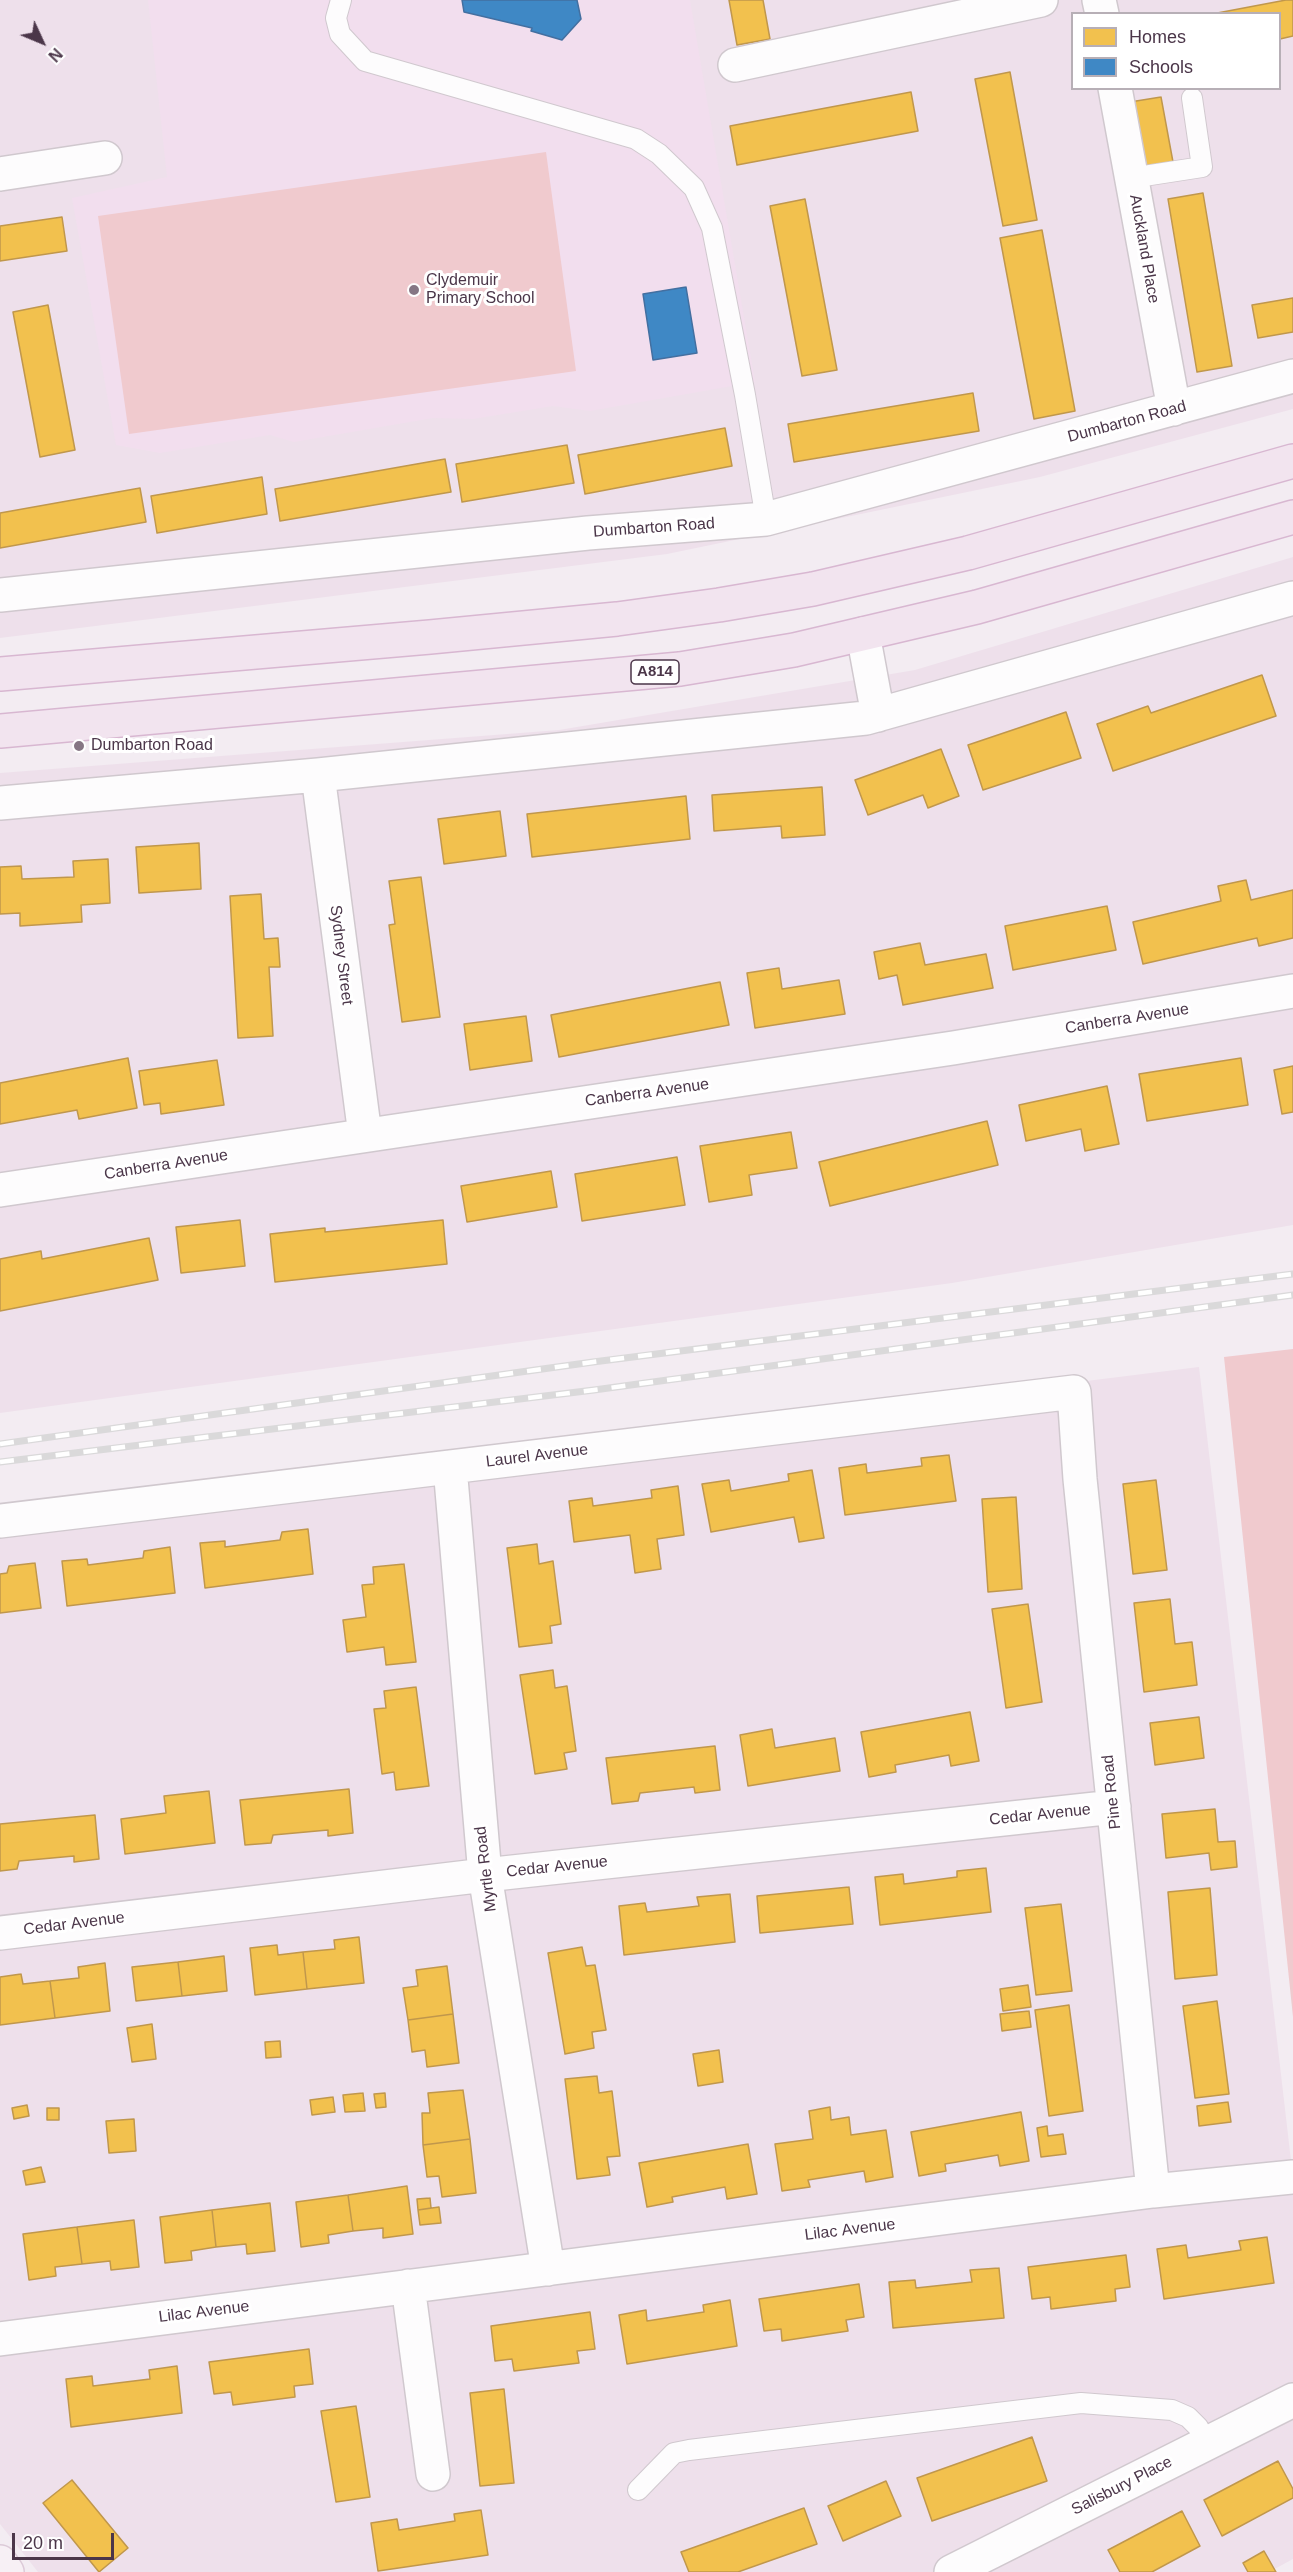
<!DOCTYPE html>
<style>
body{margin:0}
#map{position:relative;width:1293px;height:2572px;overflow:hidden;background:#f3ecf2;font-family:Arial,sans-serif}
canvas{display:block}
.legend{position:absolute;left:1071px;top:12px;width:210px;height:78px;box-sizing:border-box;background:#fff;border:2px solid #b7afb6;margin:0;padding:8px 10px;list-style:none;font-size:18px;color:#4b3649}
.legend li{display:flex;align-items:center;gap:12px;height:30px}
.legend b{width:30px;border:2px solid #b7afb6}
.north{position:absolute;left:12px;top:12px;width:60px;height:60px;-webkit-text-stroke:4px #fff;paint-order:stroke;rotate:134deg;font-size:16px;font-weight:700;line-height:24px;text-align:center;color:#4b3649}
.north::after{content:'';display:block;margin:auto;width:21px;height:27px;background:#4b3649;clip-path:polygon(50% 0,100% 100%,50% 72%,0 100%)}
.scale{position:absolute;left:12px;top:2533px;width:102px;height:27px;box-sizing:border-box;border:3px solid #4b3649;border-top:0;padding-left:8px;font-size:18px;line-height:21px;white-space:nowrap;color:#4b3649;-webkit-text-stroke:4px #fff;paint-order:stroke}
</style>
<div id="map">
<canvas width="1293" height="2572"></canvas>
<ul class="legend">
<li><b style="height:16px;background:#f2c14e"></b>Homes</li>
<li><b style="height:16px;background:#3f88c5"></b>Schools</li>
</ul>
<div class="north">N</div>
<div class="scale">20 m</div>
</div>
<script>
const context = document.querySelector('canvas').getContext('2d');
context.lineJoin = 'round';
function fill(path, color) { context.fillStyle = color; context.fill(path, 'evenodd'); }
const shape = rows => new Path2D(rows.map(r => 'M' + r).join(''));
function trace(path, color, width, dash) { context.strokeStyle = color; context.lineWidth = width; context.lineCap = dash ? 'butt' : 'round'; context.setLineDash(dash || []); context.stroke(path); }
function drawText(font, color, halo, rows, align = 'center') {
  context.font = font + ' Arial,sans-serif'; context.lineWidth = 6; context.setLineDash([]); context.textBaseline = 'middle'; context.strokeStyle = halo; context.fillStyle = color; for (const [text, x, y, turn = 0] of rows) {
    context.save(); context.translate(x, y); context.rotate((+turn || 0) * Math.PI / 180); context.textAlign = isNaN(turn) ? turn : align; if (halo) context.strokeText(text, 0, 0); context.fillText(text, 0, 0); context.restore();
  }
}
fill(shape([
 [0,0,1293,0,1293,409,1040,477,667,554,0,638],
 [1072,14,1280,14,1280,88,1072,88],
 [1293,557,1293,1225,952,1283,0,1413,0,773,559,730,915,670],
 [1199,1367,1293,2178,1293,2559,1269,2572,38,2572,0,2524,0,1516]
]), '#eee0eb');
fill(shape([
 [148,0,690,0,755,382,590,411,553,406,473,419,433,418,294,442,270,435,160,453,116,445,72,198,167,177]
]), '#f2deee');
fill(shape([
 [546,152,576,371,129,434,98,216],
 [1293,1349,1293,2017,1224,1357]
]), '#f0cace');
const homes = shape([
 [729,0,763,0,770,39,737,45,729,0],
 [1286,0,1293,0,1293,36,1280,39,1280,14,1212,14,1286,0],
 [1010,72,1037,220,1003,226,975,79,1010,72],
 [911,92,918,131,737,165,730,126,911,92],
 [1161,97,1173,162,1142,168,1130,102,1161,97],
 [1203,193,1232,366,1197,372,1168,199,1203,193],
 [805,199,837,370,802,376,770,206,805,199],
 [62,217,67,251,0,261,0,226,62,217],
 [1042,230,1075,411,1034,419,1000,238,1042,230],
 [1293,298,1293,332,1258,338,1252,305,1293,298],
 [48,305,75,450,40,457,13,312,48,305],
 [973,393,979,431,794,462,788,424,973,393],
 [725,428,732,466,585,494,578,455,725,428],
 [567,445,574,483,462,502,456,464,567,445],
 [445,459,451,492,280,521,275,489,445,459],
 [262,477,267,514,157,533,151,496,262,477],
 [140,488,146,522,0,548,0,513,140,488],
 [1262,675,1276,716,1113,771,1097,724,1148,706,1151,713,1262,675],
 [1066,712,1081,758,983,790,968,745,1066,712],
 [941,749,959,796,928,808,923,795,868,815,855,780,941,749],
 [822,787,825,835,782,838,781,826,714,831,712,795,822,787],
 [686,796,690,839,532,857,527,814,686,796],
 [500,811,506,856,444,864,438,819,500,811],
 [199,843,201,889,139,893,136,847,199,843],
 [108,859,110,903,81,905,82,922,20,926,20,913,0,914,0,867,21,866,22,879,74,877,73,861,108,859],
 [421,877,440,1017,402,1022,389,925,395,924,389,881,421,877],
 [1246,880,1251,900,1293,890,1293,938,1259,946,1257,938,1143,964,1133,922,1221,901,1218,886,1246,880],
 [261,894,264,939,278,938,280,967,269,967,273,1036,238,1038,230,896,261,894],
 [1107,906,1116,950,1013,970,1005,926,1107,906],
 [920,943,925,965,986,954,993,988,903,1005,897,975,879,979,874,952,920,943],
 [779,968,782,989,839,980,845,1014,755,1028,747,973,779,968],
 [720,982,729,1025,559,1057,551,1015,720,982],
 [526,1016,532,1061,470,1070,464,1024,526,1016],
 [128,1058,137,1108,79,1119,77,1110,0,1124,0,1083,128,1058],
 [1241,1058,1248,1105,1147,1121,1139,1074,1241,1058],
 [217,1060,224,1105,161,1114,160,1103,144,1105,139,1071,217,1060],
 [1293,1066,1293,1112,1282,1114,1274,1070,1293,1066],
 [1107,1086,1119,1144,1085,1151,1081,1129,1026,1141,1019,1105,1107,1086],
 [987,1121,998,1165,830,1206,819,1162,987,1121],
 [791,1132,797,1168,749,1175,752,1195,709,1202,700,1146,791,1132],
 [677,1157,685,1205,582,1221,575,1174,677,1157],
 [551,1171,557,1207,467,1222,461,1186,551,1171],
 [240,1220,245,1266,181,1273,176,1227,240,1220],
 [443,1220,447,1264,275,1282,270,1234,325,1228,325,1232,443,1220],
 [149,1238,158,1280,0,1311,0,1259,41,1251,42,1259,149,1238],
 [949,1455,956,1501,845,1515,839,1468,866,1464,867,1473,922,1466,921,1458,949,1455],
 [812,1470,824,1538,799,1542,794,1517,711,1532,702,1484,729,1480,731,1491,789,1481,788,1474,812,1470],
 [1156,1480,1167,1570,1133,1574,1123,1484,1156,1480],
 [678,1486,684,1535,657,1539,661,1569,635,1573,630,1535,574,1542,569,1501,592,1498,593,1506,652,1498,651,1490,678,1486],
 [1016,1497,1022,1589,988,1592,982,1499,1016,1497],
 [308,1529,313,1574,205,1588,200,1543,225,1541,225,1547,280,1540,282,1532,308,1529],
 [537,1544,539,1564,553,1561,561,1624,550,1626,552,1643,519,1647,507,1548,537,1544],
 [170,1547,175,1593,67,1606,62,1561,87,1559,88,1565,143,1558,144,1551,170,1547],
 [35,1563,41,1608,0,1613,0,1574,7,1573,9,1566,35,1563],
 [404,1564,416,1662,386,1665,384,1647,347,1652,343,1620,366,1617,362,1585,374,1584,373,1567,404,1564],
 [1170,1599,1175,1644,1192,1642,1197,1685,1144,1692,1134,1603,1170,1599],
 [1028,1604,1042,1702,1006,1708,992,1609,1028,1604],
 [553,1670,555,1688,567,1686,576,1751,564,1753,567,1769,535,1774,520,1675,553,1670],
 [416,1687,429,1786,396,1790,394,1772,382,1774,374,1709,386,1708,384,1691,416,1687],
 [970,1712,979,1761,951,1766,949,1755,895,1765,896,1772,869,1777,861,1732,970,1712],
 [1199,1717,1204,1758,1155,1765,1150,1723,1199,1717],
 [772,1729,775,1748,835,1738,840,1771,748,1786,740,1735,772,1729],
 [715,1746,720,1790,695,1793,694,1787,640,1793,638,1801,612,1804,606,1758,715,1746],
 [349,1789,353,1833,328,1836,328,1830,273,1835,271,1843,245,1845,240,1800,349,1789],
 [209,1791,215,1843,125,1854,121,1819,166,1813,164,1796,209,1791],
 [1215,1809,1218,1842,1235,1841,1237,1867,1211,1870,1209,1853,1166,1858,1162,1814,1215,1809],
 [95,1815,99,1859,74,1862,74,1856,19,1861,17,1869,0,1871,0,1824,95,1815],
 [986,1868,991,1912,880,1925,875,1877,903,1874,904,1884,957,1877,957,1871,986,1868],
 [849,1887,853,1924,760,1933,757,1896,849,1887],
 [1210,1888,1217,1975,1175,1979,1168,1892,1210,1888],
 [730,1894,735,1942,624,1955,619,1906,645,1903,647,1912,699,1906,697,1897,730,1894],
 [1061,1904,1072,1991,1036,1995,1025,1908,1061,1904],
 [359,1937,364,1983,307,1989,303,1952,335,1949,334,1940,359,1937],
 [277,1945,278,1955,303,1952,307,1989,255,1995,250,1948,277,1945],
 [582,1947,586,1966,595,1965,606,2030,592,2032,594,2048,565,2054,548,1953,582,1947],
 [224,1956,227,1991,182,1996,178,1962,224,1956],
 [178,1962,182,1996,136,2001,132,1967,178,1962],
 [105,1963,110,2011,55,2018,50,1981,79,1978,78,1967,105,1963],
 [447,1966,453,2014,408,2020,403,1988,418,1986,416,1970,447,1966],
 [21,1974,23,1984,50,1981,55,2018,0,2025,0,1977,21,1974],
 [1028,1985,1031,2007,1003,2011,1000,1989,1028,1985],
 [1217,2001,1229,2094,1195,2098,1183,2006,1217,2001],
 [1069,2005,1083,2111,1049,2116,1035,2010,1069,2005],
 [1029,2011,1031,2027,1002,2031,1000,2014,1029,2011],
 [453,2014,459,2063,427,2067,425,2050,412,2052,408,2020,453,2014],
 [152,2024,156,2059,132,2062,127,2028,152,2024],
 [280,2041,281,2057,266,2058,265,2042,280,2041],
 [719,2050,723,2082,698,2086,693,2054,719,2050],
 [597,2076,599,2093,612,2091,620,2156,607,2157,610,2175,577,2179,565,2079,597,2076],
 [463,2090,470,2139,423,2145,422,2113,430,2113,428,2093,463,2090],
 [363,2093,365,2111,345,2112,343,2095,363,2093],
 [385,2093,386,2107,376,2108,374,2094,385,2093],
 [333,2097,335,2112,312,2115,310,2100,333,2097],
 [1228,2102,1231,2122,1199,2126,1197,2106,1228,2102],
 [27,2105,29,2116,14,2119,12,2108,27,2105],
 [830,2107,831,2120,849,2117,851,2135,886,2130,893,2177,866,2182,864,2171,808,2180,810,2187,782,2191,775,2144,813,2139,809,2111,830,2107],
 [47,2108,59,2108,59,2120,47,2120,47,2108],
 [1021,2112,1029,2161,1000,2166,998,2155,945,2164,946,2171,919,2176,911,2132,1021,2112],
 [134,2119,136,2151,109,2153,106,2121,134,2119],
 [1047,2126,1048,2136,1063,2134,1066,2154,1041,2157,1037,2128,1047,2126],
 [470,2139,476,2193,442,2197,439,2176,427,2177,423,2145,470,2139],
 [748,2144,757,2194,727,2199,725,2187,672,2197,673,2202,647,2207,639,2163,748,2144],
 [41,2167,45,2182,26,2185,23,2171,41,2167],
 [407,2186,413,2234,383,2238,383,2228,353,2231,348,2195,407,2186],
 [348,2195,353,2231,328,2235,329,2243,301,2247,296,2202,348,2195],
 [430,2198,431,2208,418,2210,417,2199,430,2198],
 [270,2203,275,2251,247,2254,246,2244,216,2247,212,2210,270,2203],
 [439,2207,441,2223,420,2225,418,2210,439,2207],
 [212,2210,216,2247,191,2251,192,2260,165,2263,160,2217,212,2210],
 [134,2220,139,2267,111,2270,110,2261,82,2264,77,2227,134,2220],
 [77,2227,82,2264,55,2267,56,2276,29,2280,23,2234,77,2227],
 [1267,2237,1274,2283,1164,2299,1157,2249,1186,2245,1188,2258,1241,2250,1239,2241,1267,2237],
 [1126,2255,1130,2287,1115,2289,1116,2301,1051,2309,1050,2297,1032,2299,1028,2267,1126,2255],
 [999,2268,1004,2318,893,2328,889,2282,915,2280,916,2288,972,2282,970,2270,999,2268],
 [859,2284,864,2317,846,2320,848,2331,782,2341,781,2329,764,2331,759,2299,859,2284],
 [730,2300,737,2346,627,2364,619,2315,646,2310,647,2321,704,2312,703,2305,730,2300],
 [590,2312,595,2349,577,2351,579,2363,514,2371,512,2359,495,2361,491,2326,590,2312],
 [309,2349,313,2384,294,2386,295,2397,233,2405,231,2392,214,2394,209,2362,309,2349],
 [177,2366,182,2413,71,2427,66,2379,92,2376,93,2386,150,2379,149,2370,177,2366],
 [504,2389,514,2483,480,2486,470,2393,504,2389],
 [356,2406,370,2497,336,2502,321,2411,356,2406],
 [1032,2437,1047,2481,932,2521,917,2478,1032,2437],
 [1278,2461,1293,2489,1293,2498,1222,2536,1204,2500,1278,2461],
 [72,2480,128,2548,99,2572,43,2503,72,2480],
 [886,2481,901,2516,843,2541,828,2506,886,2481],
 [804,2508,817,2544,738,2572,689,2572,681,2552,804,2508],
 [481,2510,488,2555,378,2571,371,2523,397,2519,399,2530,455,2521,454,2514,481,2510],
 [1182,2511,1200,2546,1152,2572,1120,2572,1108,2550,1182,2511],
 [1264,2551,1276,2572,1248,2572,1243,2563,1264,2551]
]);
fill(homes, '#f2c14e');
trace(homes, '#c0974c', 1.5);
const schools = shape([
 [462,0,577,0,581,19,562,40,531,31,532,28,464,12,462,0],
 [686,287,697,353,653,360,643,294,686,287]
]);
fill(schools, '#3f88c5');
trace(schools, '#436fa0', 1.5);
const lane = shape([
 [341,0,336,18,340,34,365,61,636,139,659,154,694,188,712,228,745,395,766,519],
 [1131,178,1202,167,1192,98],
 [638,2490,674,2453,689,2450,1081,2403,1172,2410,1188,2417,1198,2427,1206,2443]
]);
const street = shape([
 [1099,0,1102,14],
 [735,65,1041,0],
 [1115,88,1174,409],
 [0,174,105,158],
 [0,595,588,533,766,519,1293,376],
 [863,634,878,715],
 [318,775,365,1135],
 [0,803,318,775,866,718,1293,598],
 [0,1190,953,1048,1293,991],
 [450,1467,485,1875,548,2269],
 [0,1521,1074,1392,1080,1479,1153,2191],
 [0,1933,485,1875,1114,1807],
 [408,2286,433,2474],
 [0,2339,1153,2191,1293,2177],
 [951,2572,1293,2400]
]);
const secondary = shape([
 [0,2562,7,2572]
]);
const primary = shape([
 [0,674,430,637,617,619,719,605,813,589,968,553,1293,461],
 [0,731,680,669,794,650,977,607,1293,517]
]);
trace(lane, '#d0c8ce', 22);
trace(street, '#d0c8ce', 36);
trace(secondary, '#dccad8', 36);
trace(primary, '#d8b7d1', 36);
trace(lane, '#fdfcfd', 20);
trace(street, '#fdfcfd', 33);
trace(secondary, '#f7f0f5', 33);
trace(primary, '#f2e4ef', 33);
const rail = shape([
 [0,1444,593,1362,1293,1274],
 [0,1462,594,1390,1293,1295]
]);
trace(rail, '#dad9da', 7);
trace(rail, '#fff', 4.5, [14]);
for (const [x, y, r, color] of [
 [414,290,6,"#867684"],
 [79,746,6,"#867684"]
]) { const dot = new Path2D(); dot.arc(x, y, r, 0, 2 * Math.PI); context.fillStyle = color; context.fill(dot); trace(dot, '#fff', 2); }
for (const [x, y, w] of [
 [655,672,48]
]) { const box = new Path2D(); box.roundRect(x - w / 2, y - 12, w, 24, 4.5); context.fillStyle = '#fff'; context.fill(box); trace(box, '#4b3649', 1.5); }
drawText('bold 15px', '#4b3649', null, [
 ["A814",655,672]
]);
drawText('16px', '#4b3649', '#fff', [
 ["Auckland Place",1144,249,80],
 ["Dumbarton Road",1127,422,-15],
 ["Dumbarton Road",654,528,-4],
 ["Sydney Street",341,955,83],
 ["Canberra Avenue",1127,1019,-9],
 ["Canberra Avenue",647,1093,-8],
 ["Canberra Avenue",166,1165,-9],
 ["Laurel Avenue",537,1456,-7],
 ["Pine Road",1112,1792,-96],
 ["Cedar Avenue",1040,1815,-6],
 ["Cedar Avenue",557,1867,-6],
 ["Myrtle Road",486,1869,-97],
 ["Cedar Avenue",74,1924,-7],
 ["Lilac Avenue",850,2230,-7],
 ["Lilac Avenue",204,2312,-7],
 ["Salisbury Place",1122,2486,-27]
]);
drawText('16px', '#4b3649', '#fff', [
 ["Clydemuir",426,281],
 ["Primary School",426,299],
 ["Dumbarton Road",91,746]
], 'left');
</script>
